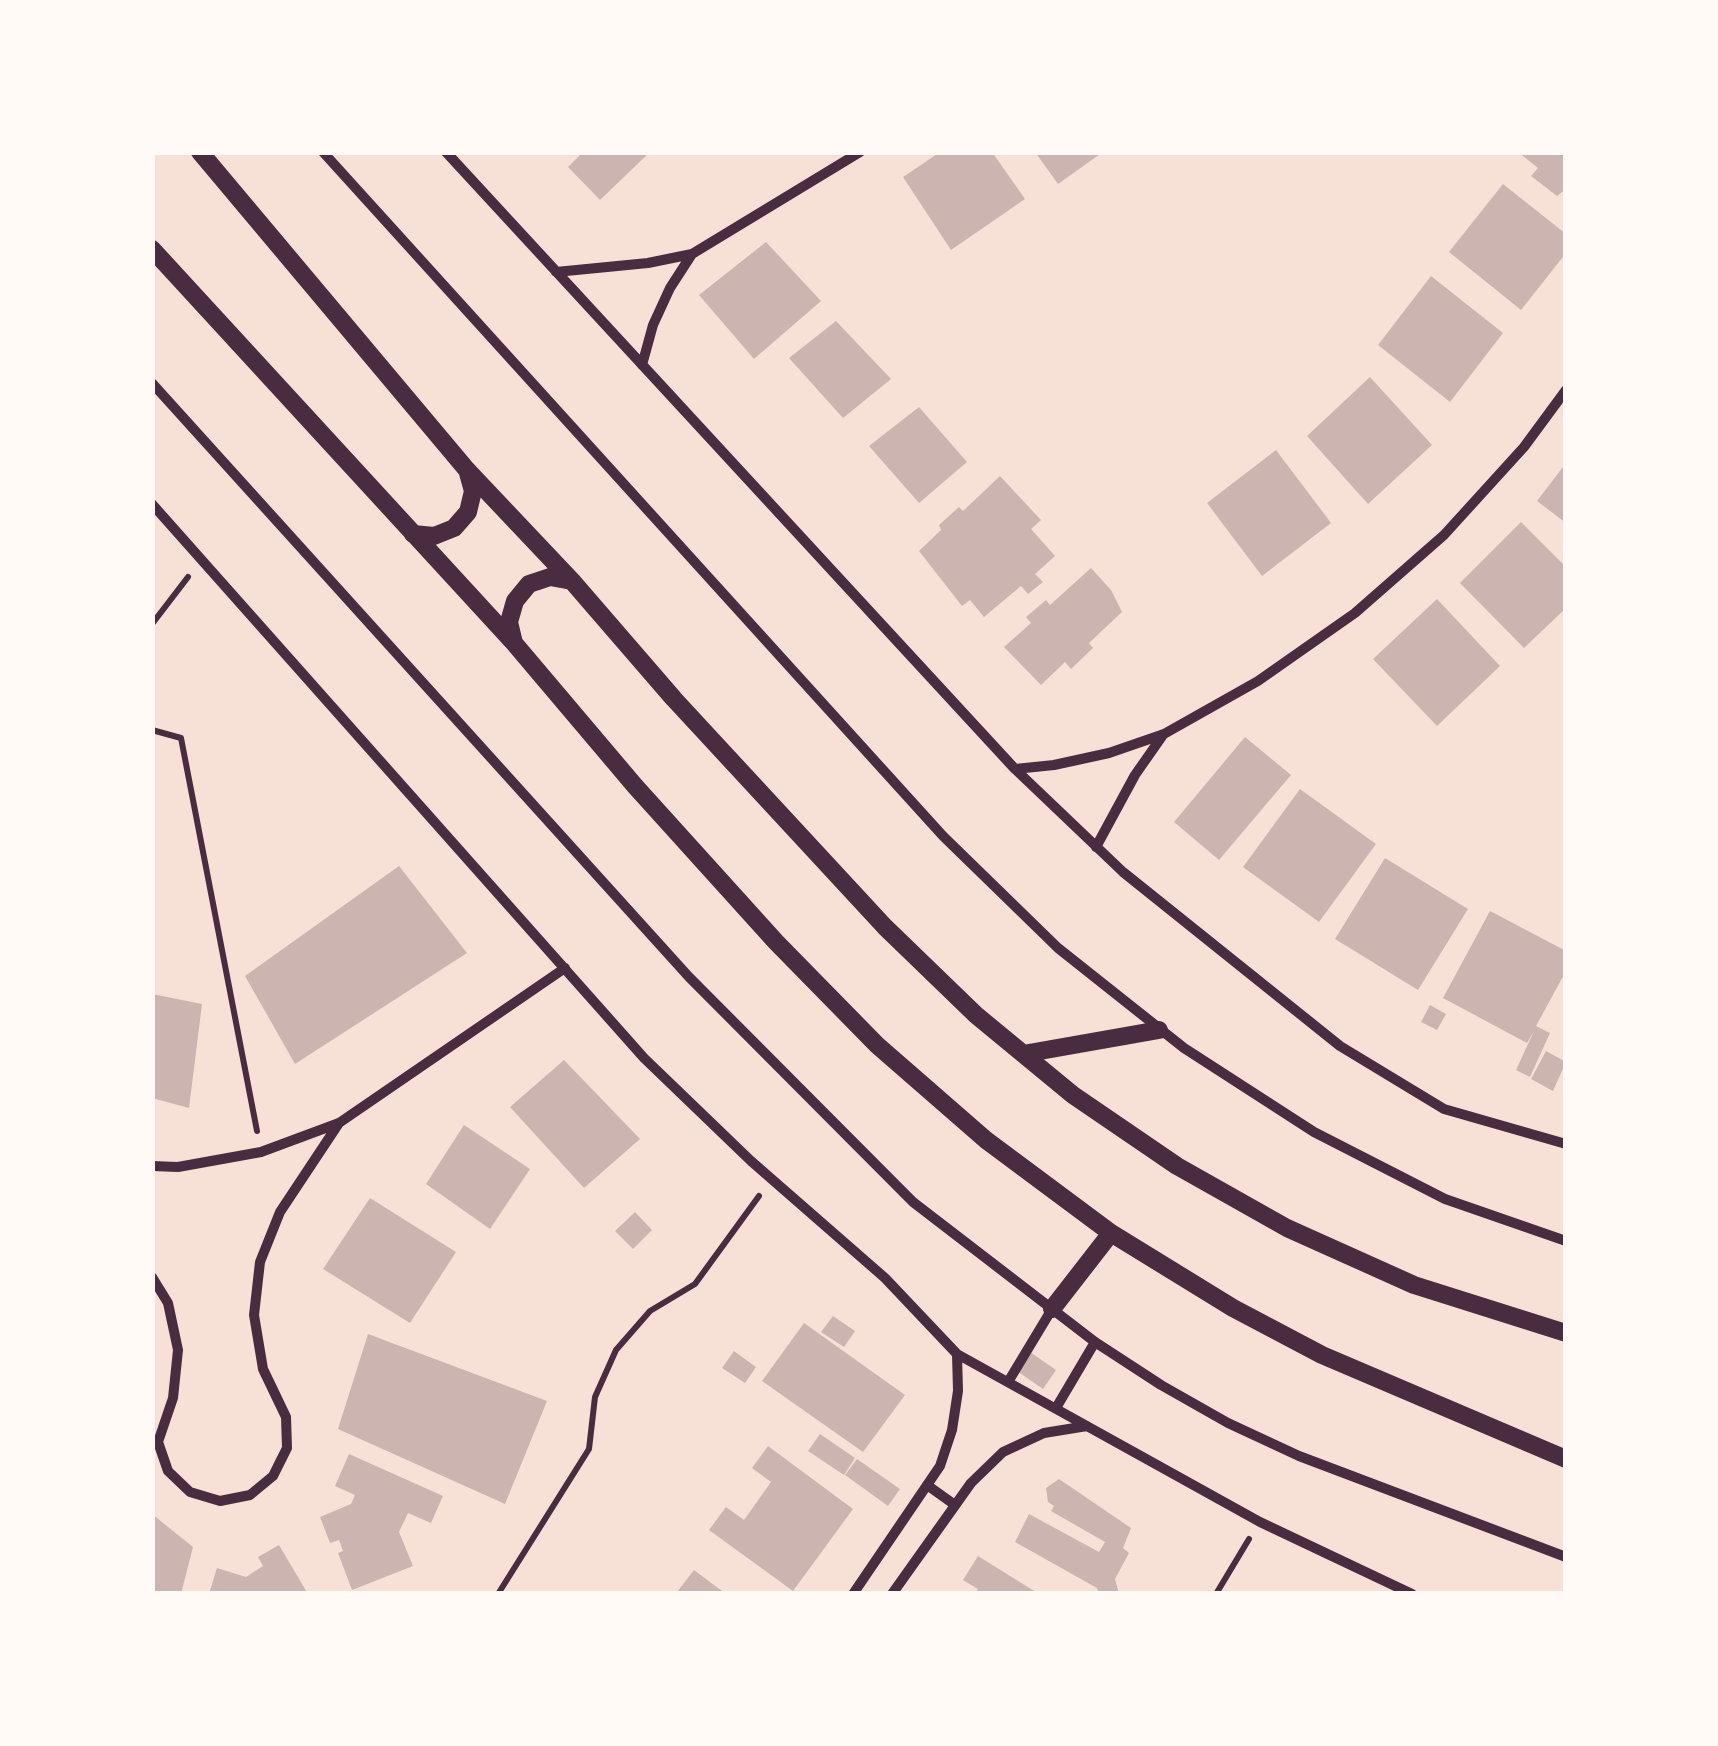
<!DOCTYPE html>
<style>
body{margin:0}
#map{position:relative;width:1718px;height:1746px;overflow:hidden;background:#f7e1d7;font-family:Commissioner,sans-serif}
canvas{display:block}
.frame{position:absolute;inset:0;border:155px solid #fffaf5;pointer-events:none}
</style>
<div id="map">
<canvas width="1718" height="1746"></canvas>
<div class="frame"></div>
</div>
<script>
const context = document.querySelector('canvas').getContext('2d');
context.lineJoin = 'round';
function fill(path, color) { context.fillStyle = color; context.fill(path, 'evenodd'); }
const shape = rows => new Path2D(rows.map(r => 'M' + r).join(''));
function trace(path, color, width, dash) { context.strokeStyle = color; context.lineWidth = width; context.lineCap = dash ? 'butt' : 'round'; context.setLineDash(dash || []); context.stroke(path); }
fill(shape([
 [583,152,650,152,600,200,568,167],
 [940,152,992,152,1025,199,951,250,903,177],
 [1035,152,1103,152,1058,184],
 [1518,152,1566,152,1566,189,1557,196,1531,176,1538,168],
 [1503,184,1566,234,1566,253,1521,310,1449,252],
 [766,242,821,301,754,359,699,295],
 [1431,276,1503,333,1450,402,1378,345],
 [836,321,891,379,843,418,789,358],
 [1370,377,1432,445,1368,504,1307,436],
 [919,407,967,462,919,503,869,446],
 [1276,450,1331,523,1262,576,1207,503],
 [1566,463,1566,523,1537,501],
 [1000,476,1041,520,1031,529,1055,556,1035,574,1043,582,1028,594,1021,586,984,617,970,600,962,606,919,551,941,530,939,525,959,507,963,511],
 [1521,522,1566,567,1566,608,1524,648,1460,583],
 [1091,568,1111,590,1122,612,1089,643,1093,648,1071,669,1065,662,1041,685,1004,647,1031,623,1026,617,1046,600,1050,605],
 [1437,599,1500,666,1437,726,1373,659],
 [1245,737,1291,775,1219,860,1174,822],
 [1300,789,1376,844,1319,922,1243,867],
 [1385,858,1468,909,1418,990,1335,939],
 [399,866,467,953,295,1064,245,976],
 [1490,911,1566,951,1566,971,1536,1026,1550,1033,1530,1077,1516,1070,1534,1031,1527,1043,1443,998],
 [152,994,202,1004,189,1108,152,1098],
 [1430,1005,1446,1014,1437,1030,1421,1022],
 [1546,1051,1566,1062,1553,1091,1531,1079],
 [564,1060,640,1139,584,1188,510,1107],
 [464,1125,530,1169,490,1229,426,1184],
 [370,1198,456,1252,410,1323,323,1269],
 [635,1212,652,1230,633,1249,615,1231],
 [833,1316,855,1331,844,1347,821,1332],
 [804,1323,905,1395,863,1452,762,1381],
 [368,1334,547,1401,505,1504,338,1429],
 [734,1351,756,1367,745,1383,722,1368],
 [1030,1352,1056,1370,1043,1389,1017,1371],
 [820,1434,855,1458,844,1475,808,1451],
 [768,1446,853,1509,793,1591,709,1530,726,1507,744,1520,771,1482,752,1468],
 [349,1454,443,1496,431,1523,408,1513,399,1532,413,1566,352,1590,338,1553,343,1551,339,1540,330,1543,320,1517,351,1504,355,1495,335,1486],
 [857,1459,900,1489,888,1506,845,1475],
 [1059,1479,1131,1528,1123,1548,1129,1553,1115,1579,1119,1594,1099,1594,1097,1588,1015,1542,1029,1514,1099,1552,1105,1542,1051,1511,1054,1506,1048,1502,1046,1488],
 [152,1514,193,1547,181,1594,152,1594],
 [279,1545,308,1594,209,1594,217,1568,246,1577,263,1566,258,1557],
 [978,1556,1039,1594,975,1594,978,1589,963,1580],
 [694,1570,726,1594,680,1594,677,1592]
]), '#ccb4b1');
trace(shape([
 [152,624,188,577],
 [152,730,181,738,257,1131],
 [498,1594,589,1449,595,1397,616,1350,650,1311,695,1284,759,1196],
 [1216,1594,1249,1539]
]), '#4a2c40', 6);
trace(shape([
 [323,152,943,836,1058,948,1184,1048,1314,1132,1445,1199,1566,1241],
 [446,152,1015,769,1123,872,1340,1046,1444,1109,1566,1144],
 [556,272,648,263,692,254,860,152],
 [642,365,653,325,670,288,692,254],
 [152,383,689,977,913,1202,1095,1342,1161,1385,1228,1423,1299,1456,1566,1557],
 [152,504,644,1058,751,1161,885,1278,957,1354,1260,1522,1412,1594],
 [1015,769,1054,765,1109,753,1164,734,1258,681,1355,613,1444,535,1524,447,1566,390],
 [1096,847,1135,775,1163,735],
 [152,1166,178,1167,261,1152,339,1123,565,968],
 [152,1277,168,1303,178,1350,173,1398,158,1442,168,1471,190,1492,220,1501,250,1495,273,1476,287,1448,286,1417,263,1369,254,1315,260,1262,280,1212,339,1123],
 [1008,1382,1052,1309],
 [1056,1408,1095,1342],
 [927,1485,955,1505],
 [853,1594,940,1466,952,1430,958,1391,957,1354],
 [892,1594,971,1483,1003,1452,1044,1433,1087,1426]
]), '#4a2c40', 10);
trace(shape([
 [200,152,467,470,572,581,674,699,885,927,976,1015,1073,1095,1177,1166,1287,1228,1414,1285,1566,1333],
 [152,249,514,643,635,786,776,942,877,1045,986,1140,1111,1233,1233,1308,1322,1355,1566,1459],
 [413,534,434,536,454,528,468,512,473,491,468,473],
 [514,643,509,622,515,601,529,584,550,577,572,581],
 [1023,1054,1159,1030],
 [1052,1309,1111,1233]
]), '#4a2c40', 18);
</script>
